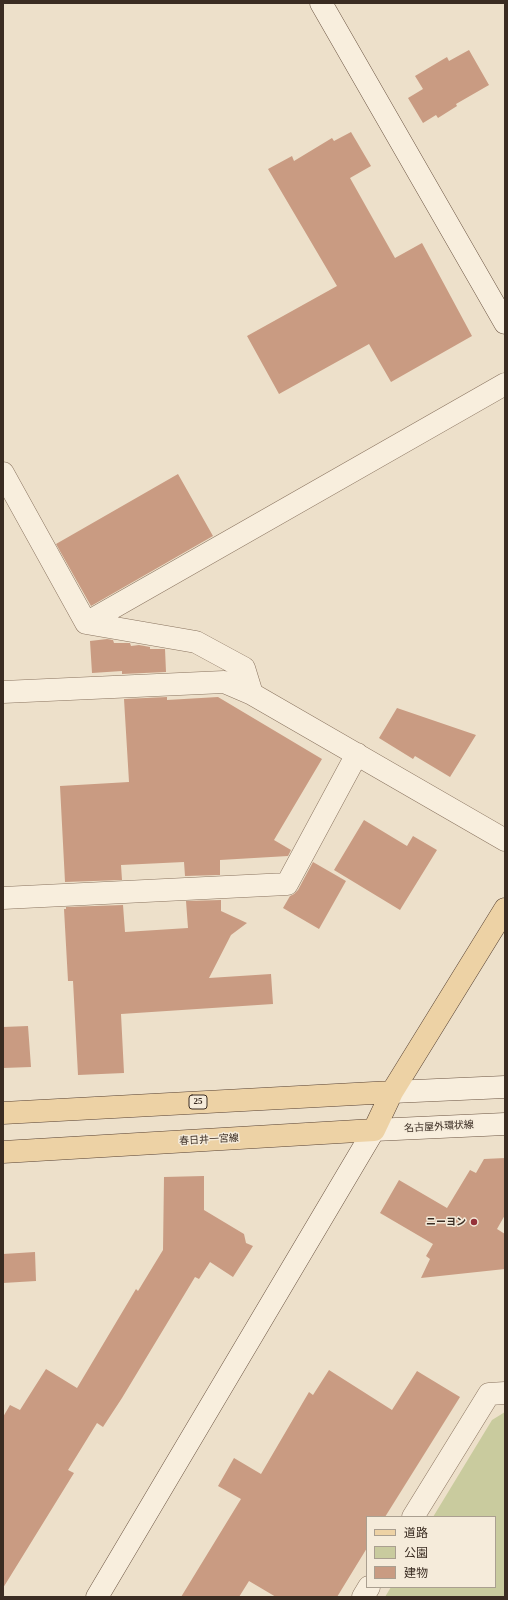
<!DOCTYPE html>
<meta charset="utf-8">
<style>
body{margin:0}
#map{position:relative;width:508px;height:1600px;overflow:hidden;background:#ede0ca;font-family:"Times New Roman","Noto Sans JP",serif}
canvas{display:block}
.frame{position:absolute;inset:0;border:4px solid #3a2c22;pointer-events:none}
.legend{position:absolute;left:366px;top:1516px;width:130px;height:72px;box-sizing:border-box;background:#f5ebda;border:1px solid #aa9f90;margin:0;padding:5px 7px;list-style:none;font-size:12px;color:#3a2c22}
.legend li{display:flex;align-items:center;gap:8px;height:20px}
.legend b{width:20px;border:1px solid #aa9f90}
</style>
<div id="map">
<canvas width="508" height="1600"></canvas>
<div class="frame"></div>
<ul class="legend">
<li><b style="height:5px;background:#edd2a5"></b>道路</li>
<li><b style="height:11px;background:#c9cb9e"></b>公園</li>
<li><b style="height:11px;background:#c99b82"></b>建物</li>
</ul>
</div>
<script>
const context = document.querySelector('canvas').getContext('2d');
context.lineJoin = 'round';
function fill(path, color) { context.fillStyle = color; context.fill(path, 'evenodd'); }
const shape = rows => new Path2D(rows.map(r => 'M' + r).join(''));
function trace(path, color, width, dash) { context.strokeStyle = color; context.lineWidth = width; context.lineCap = dash ? 'butt' : 'round'; context.setLineDash(dash || []); context.stroke(path); }
function drawText(font, color, halo, rows, align = 'center') {
  context.font = font + ' "Times New Roman","Noto Sans JP",serif'; context.lineWidth = 3; context.setLineDash([]); context.textBaseline = 'middle'; context.strokeStyle = halo; context.fillStyle = color; for (const [text, x, y, turn = 0] of rows) {
    context.save(); context.translate(x, y); context.rotate((+turn || 0) * Math.PI / 180); context.textAlign = isNaN(turn) ? turn : align; if (halo) context.strokeText(text, 0, 0); context.fillText(text, 0, 0); context.restore();
  }
}
fill(shape([
 [505,1412,505,1597,385,1597,391,1587,495,1587,495,1517,433,1517,492,1420]
]), '#c9cb9e');
fill(shape([
 [469,50,489,85,456,104,457,106,438,118,436,115,423,123,408,98,423,89,415,76,447,57,449,61],
 [351,132,371,166,350,178,395,258,422,243,472,336,391,382,369,344,279,394,247,336,337,286,268,169,292,156,294,161,332,138,334,141],
 [178,474,213,536,91,606,56,544],
 [107,639,113,640,114,643,130,643,131,646,139,645,150,647,150,649,165,649,166,672,122,674,122,671,92,673,90,641],
 [167,697,167,700,218,697,322,759,274,840,291,850,288,856,220,860,220,875,185,876,184,862,121,865,122,880,65,882,60,786,129,782,124,699],
 [397,708,476,735,450,777,415,756,413,759,379,738],
 [364,820,407,846,413,836,437,850,400,910,334,870],
 [313,862,346,881,319,929,283,908,290,896,294,894,298,890],
 [221,900,221,911,247,923,231,935,209,978,271,974,273,1004,121,1014,124,1073,78,1075,73,981,68,981,64,909,66,909,66,907,123,905,125,932,188,928,186,901],
 [28,1026,31,1067,3,1068,3,1027],
 [505,1158,505,1215,497,1229,505,1234,505,1269,421,1278,430,1259,426,1256,433,1244,380,1213,399,1180,447,1208,470,1170,476,1173,484,1159],
 [204,1176,204,1210,244,1234,246,1243,253,1246,233,1277,210,1262,199,1279,195,1277,122,1398,103,1427,97,1423,68,1470,74,1473,3,1588,3,1417,10,1405,20,1410,46,1369,77,1388,136,1289,138,1291,163,1250,164,1177],
 [35,1252,36,1281,3,1283,3,1254],
 [329,1370,392,1410,417,1371,460,1397,385,1517,367,1517,367,1548,337,1597,276,1597,249,1581,239,1597,181,1597,241,1499,218,1486,234,1458,261,1474,309,1392,313,1395]
]), '#c99b82');
const street = shape([
 [3,473,86,623,505,384],
 [86,623,196,642,244,668,252,694],
 [3,692,224,682,252,694,505,840],
 [3,898,287,884,357,754],
 [413,1517,489,1394,505,1393],
 [363,1597,369,1587]
]);
const secondary = shape([
 [321,3,505,323],
 [392,1092,505,1087],
 [97,1597,374,1130,505,1124]
]);
const primary = shape([
 [3,1113,392,1092],
 [3,1152,374,1130,392,1092,505,909]
]);
trace(street, '#89735f', 23);
trace(secondary, '#6b5442', 23);
trace(primary, '#574133', 23);
trace(street, '#f8eedd', 22);
trace(secondary, '#f8eedd', 22);
trace(primary, '#edd2a5', 22);
for (const [x, y, r, color] of [
 [474,1222,4,"#953239"]
]) { const dot = new Path2D(); dot.arc(x, y, r, 0, 2 * Math.PI); context.fillStyle = color; context.fill(dot); trace(dot, '#f5ebda', 1.5); }
for (const [x, y, w] of [
 [198,1102,18]
]) { const box = new Path2D(); box.roundRect(x - w / 2, y - 7, w, 14, 3); context.fillStyle = '#f5ebda'; context.fill(box); trace(box, '#3a2c22', 1); }
drawText('bold 9px', '#3a2c22', null, [
 ["25",198,1102]
]);
drawText('10px', '#3a2c22', '#f5ebda', [
 ["名古屋外環状線",439,1127,-3],
 ["春日井一宮線",209,1140,-3]
]);
drawText('bold 10px', '#3a2c22', '#f5ebda', [
 ["ニーヨン",466,1222]
], 'right');
</script>
